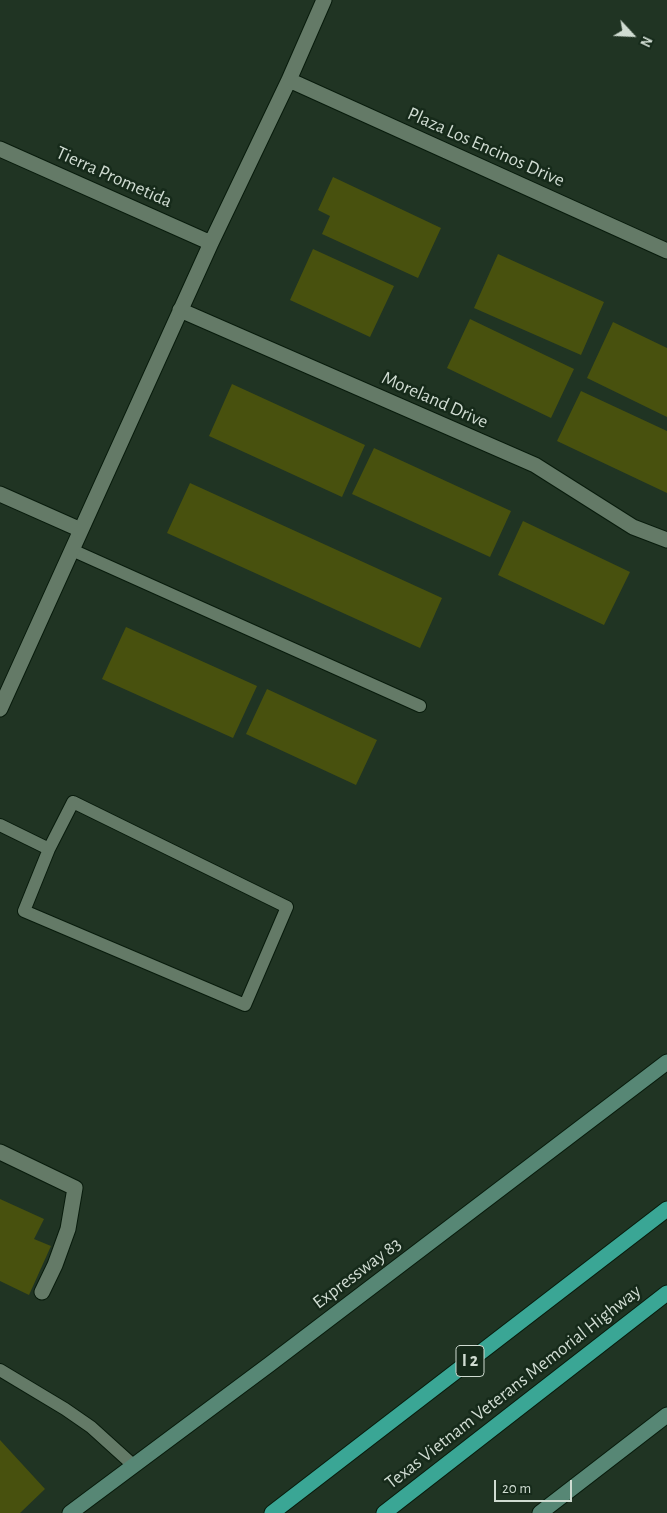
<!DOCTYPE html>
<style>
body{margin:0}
#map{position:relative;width:667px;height:1513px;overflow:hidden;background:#203423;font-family:"Alegreya Sans",sans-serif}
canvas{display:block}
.north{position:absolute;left:607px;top:10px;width:50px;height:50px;-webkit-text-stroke:4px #162a1a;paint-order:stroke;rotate:115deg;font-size:14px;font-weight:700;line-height:20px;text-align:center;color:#d0dcd2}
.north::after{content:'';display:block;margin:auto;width:18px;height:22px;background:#d0dcd2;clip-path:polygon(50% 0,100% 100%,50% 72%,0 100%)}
.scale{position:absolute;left:494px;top:1480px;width:78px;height:22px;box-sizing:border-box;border:2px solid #d0dcd2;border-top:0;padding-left:6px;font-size:15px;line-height:18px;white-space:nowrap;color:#d0dcd2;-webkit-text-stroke:4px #162a1a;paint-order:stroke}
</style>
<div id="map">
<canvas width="667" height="1513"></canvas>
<div class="north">N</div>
<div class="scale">20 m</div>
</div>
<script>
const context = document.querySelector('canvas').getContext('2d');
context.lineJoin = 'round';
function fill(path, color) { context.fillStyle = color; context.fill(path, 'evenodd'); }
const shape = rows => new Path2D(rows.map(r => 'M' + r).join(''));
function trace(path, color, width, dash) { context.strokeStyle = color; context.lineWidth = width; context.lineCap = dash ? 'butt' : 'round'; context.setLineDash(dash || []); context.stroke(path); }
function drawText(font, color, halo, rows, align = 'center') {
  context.font = font + ' "Alegreya Sans",sans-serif'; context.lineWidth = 5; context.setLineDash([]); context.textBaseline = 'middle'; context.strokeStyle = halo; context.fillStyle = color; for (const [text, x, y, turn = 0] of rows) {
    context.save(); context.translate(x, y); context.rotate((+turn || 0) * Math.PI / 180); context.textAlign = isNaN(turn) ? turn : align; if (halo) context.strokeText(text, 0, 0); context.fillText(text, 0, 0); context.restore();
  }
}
fill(shape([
 [333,177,441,228,418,278,322,234,330,216,318,210],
 [313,249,394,286,370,337,290,300],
 [498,254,604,302,581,355,474,308],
 [470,319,574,369,551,418,447,368],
 [613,322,667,348,667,417,587,378],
 [232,384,365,445,342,497,209,436],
 [581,391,667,431,667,493,557,441],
 [374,448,511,511,490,557,352,494],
 [190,483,442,598,420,648,167,533],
 [523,521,630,572,604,625,498,575],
 [126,627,257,686,233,738,102,679],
 [267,689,377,740,356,785,246,734],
 [0,1199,44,1219,34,1239,51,1246,29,1295,0,1281],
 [0,1440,45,1489,20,1513,0,1513]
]), '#48510e');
const lane = shape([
 [72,550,420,706],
 [73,802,287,907,245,1005,24,911,49,849,73,802],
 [0,825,49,849],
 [0,1370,65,1409,91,1427,133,1465]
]);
const street = shape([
 [289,80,667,251],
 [0,149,211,243],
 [180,310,535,465,633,527,667,540],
 [0,494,81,530],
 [0,709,211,243,289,80,324,0],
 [0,1152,75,1188,68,1229,55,1265,42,1292]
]);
const secondary = shape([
 [70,1513,270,1364,667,1062],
 [540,1513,667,1415]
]);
const highway = shape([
 [272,1513,667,1209],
 [384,1513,667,1293]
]);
trace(lane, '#081b0c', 14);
trace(street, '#081b0c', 17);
trace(secondary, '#081b0c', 17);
trace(highway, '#081b0c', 17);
trace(lane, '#647a67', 12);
trace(street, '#647a67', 15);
trace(secondary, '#578775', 15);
trace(highway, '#3aa695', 15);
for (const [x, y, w] of [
 [470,1361,28]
]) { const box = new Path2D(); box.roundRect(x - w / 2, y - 15.5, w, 31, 4); context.fillStyle = '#162a1a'; context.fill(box); trace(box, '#d0dcd2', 1); }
drawText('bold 18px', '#d0dcd2', null, [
 ["I 2",470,1361]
]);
drawText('19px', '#d0dcd2', '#162a1a', [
 ["Plaza Los Encinos Drive",486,147,24],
 ["Tierra Prometida",114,177,24],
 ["Moreland Drive",435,400,24],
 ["Expressway 83",357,1273,-37],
 ["Texas Vietnam Veterans Memorial Highway",513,1387,-38]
]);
</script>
